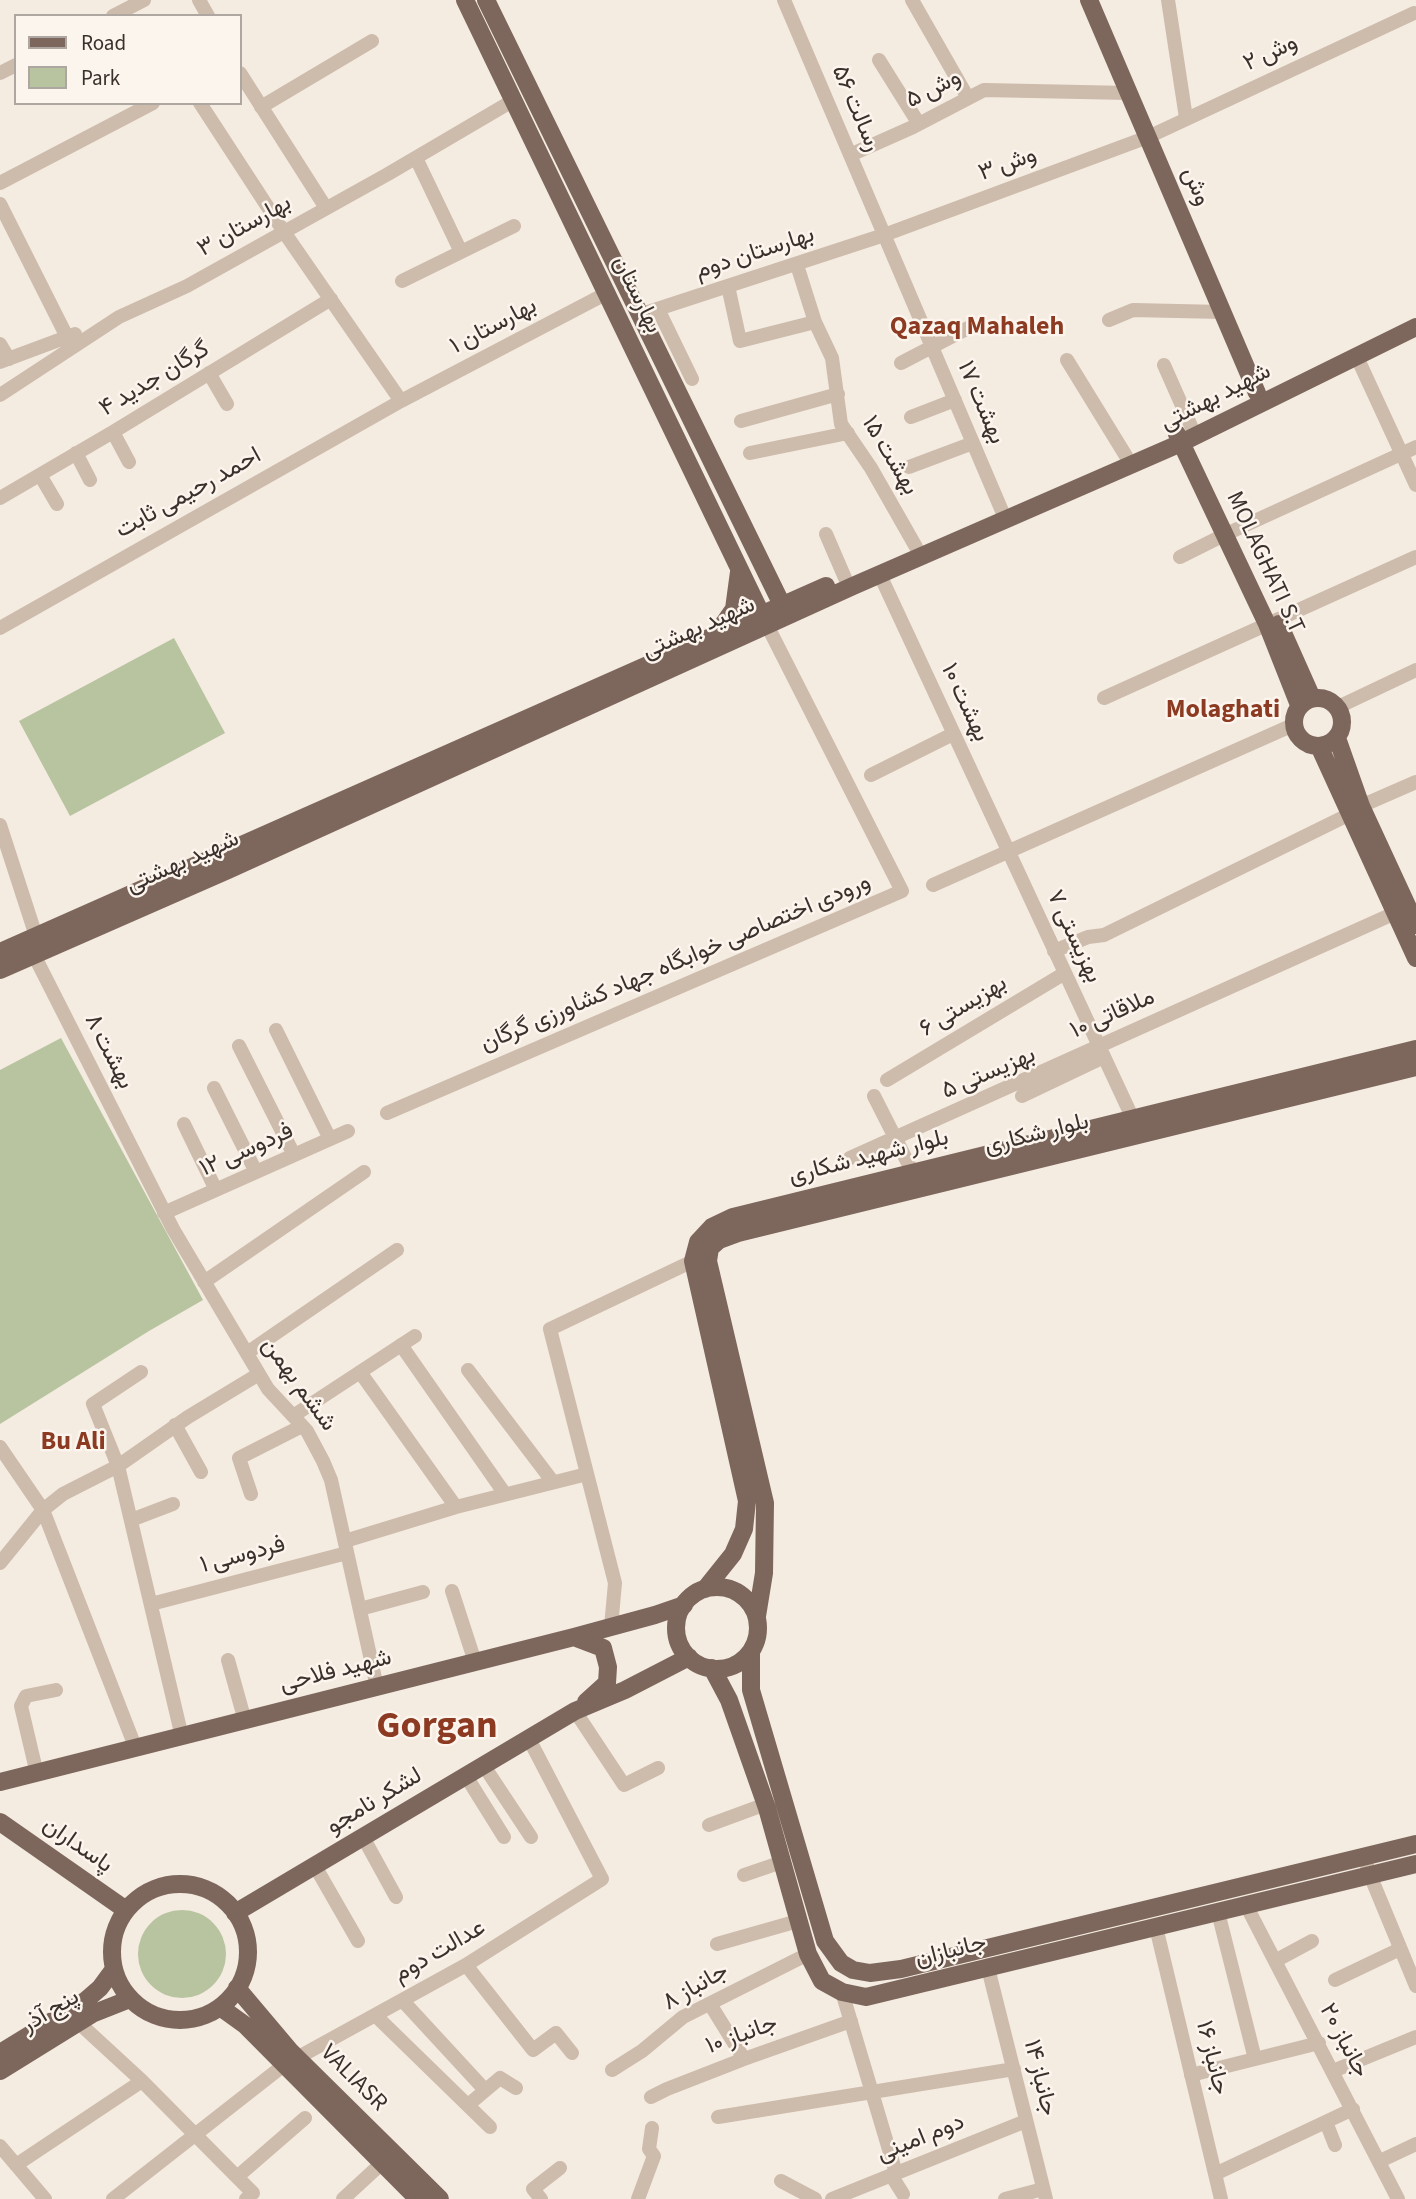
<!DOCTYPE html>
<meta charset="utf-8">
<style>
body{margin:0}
#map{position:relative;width:1416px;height:2199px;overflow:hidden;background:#f4ebe1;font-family:"Source Sans 3",sans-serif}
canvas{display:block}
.legend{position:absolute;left:14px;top:14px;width:228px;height:91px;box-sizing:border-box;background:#fbf5ee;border:2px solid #aea6a0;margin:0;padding:9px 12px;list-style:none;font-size:21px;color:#3b302b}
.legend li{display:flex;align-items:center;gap:14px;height:35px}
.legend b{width:35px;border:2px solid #aea6a0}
</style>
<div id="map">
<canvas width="1416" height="2199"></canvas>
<ul class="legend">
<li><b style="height:9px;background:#7d675c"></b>Road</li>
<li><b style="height:19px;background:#b8c4a0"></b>Park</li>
</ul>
</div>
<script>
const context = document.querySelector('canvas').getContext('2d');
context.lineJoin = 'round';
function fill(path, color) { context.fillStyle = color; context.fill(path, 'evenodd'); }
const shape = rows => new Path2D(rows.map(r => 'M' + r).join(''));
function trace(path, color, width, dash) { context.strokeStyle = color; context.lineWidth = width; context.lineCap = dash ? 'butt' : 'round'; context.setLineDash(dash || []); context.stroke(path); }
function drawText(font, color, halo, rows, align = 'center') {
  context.font = font + ' "Source Sans 3",Vazirmatn,sans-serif'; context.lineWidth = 5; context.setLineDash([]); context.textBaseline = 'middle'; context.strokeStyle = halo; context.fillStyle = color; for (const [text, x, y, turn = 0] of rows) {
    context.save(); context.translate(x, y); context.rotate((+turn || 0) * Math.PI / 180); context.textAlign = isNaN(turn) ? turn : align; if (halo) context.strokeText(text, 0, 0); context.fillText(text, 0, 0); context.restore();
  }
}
fill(shape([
 [174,638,225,733,70,816,19,721],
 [61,1038,203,1300,149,1331,0,1424,0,1070],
 '138 1954a44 44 0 1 1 88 0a44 44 0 1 1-88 0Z'
]), '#b8c4a0');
trace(shape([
 [199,0,208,16],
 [784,0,1002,511],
 [912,0,968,98],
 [1168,0,1186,118],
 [113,16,144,0],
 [879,60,919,124],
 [0,73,16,65],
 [240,73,326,208],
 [200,103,284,232,401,401],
 [261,107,372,41],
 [850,155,913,127,984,90,1129,93],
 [416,158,461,252],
 [0,183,153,103],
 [0,204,67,337],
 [797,265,815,322,832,358,841,424,871,468,916,547],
 [402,281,514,226],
 [728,286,740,341,815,322],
 [658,309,692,379],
 [639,315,884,235,1148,137,1414,13],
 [1109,320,1133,310,1222,312],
 [0,344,9,359],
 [1356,355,1416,485],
 [1067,360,1126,456],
 [0,362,75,334],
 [901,363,970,327],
 [1164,365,1191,426],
 [209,373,227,404],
 [0,395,119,317,187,286,388,174,514,100],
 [911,417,955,400],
 [741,421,838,394],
 [113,432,129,462],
 [76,453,90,480],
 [750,453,848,433],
 [909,467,973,443],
 [40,475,57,504],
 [0,498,113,432,331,299],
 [826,534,845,578],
 [1180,557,1224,535,1416,447],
 [880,575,1133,1119],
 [0,628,401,401,607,293],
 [1104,698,1416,557],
 [1338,707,1416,670],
 [871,775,953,734],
 [1361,806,1416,782],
 [0,825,36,936],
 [933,885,1293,725],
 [1054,951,1088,937,1104,935,1350,814],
 [34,955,173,1229,268,1389,307,1431,323,1461,331,1480,377,1687],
 [276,1030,330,1139],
 [239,1046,294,1155],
 [887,1080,1065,973],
 [214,1088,256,1172],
 [874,1096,913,1173],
 [1022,1096,1104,1057],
 [387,1113,902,891,767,625],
 [184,1124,216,1190],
 [850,1158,1395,913],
 [164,1213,348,1131],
 [204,1282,364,1172],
 [401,1345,505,1494],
 [247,1353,397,1250],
 [468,1370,553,1482],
 [141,1372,93,1404,118,1466,182,1737],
 [360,1372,456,1507],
 [293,1416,415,1336],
 [175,1425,201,1472],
 [0,1447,43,1510,136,1749],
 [251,1494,239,1458,302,1426],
 [131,1520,173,1504],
 [345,1541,456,1507,587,1474],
 [0,1563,43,1510,63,1494,118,1466,188,1417,259,1374],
 [452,1591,475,1662],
 [151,1604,347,1553],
 [360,1609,423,1592],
 [611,1627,615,1583,550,1329,693,1261],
 [228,1660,245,1721],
 [575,1711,624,1785,658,1768],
 [484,1766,531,1837],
 [37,1774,21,1706,26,1696,56,1690],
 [466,1776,504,1837],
 [709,1825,766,1804],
 [363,1837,396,1897],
 [1364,1856,1370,1875,1416,1986],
 [315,1866,358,1941],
 [744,1875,782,1862],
 [1246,1905,1398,2199],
 [1218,1912,1255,2059],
 [1156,1927,1221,2199],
 [717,1944,798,1921],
 [1275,1961,1312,1941],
 [466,1965,533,2050,556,2033,572,2053],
 [988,1968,1046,2199],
 [1335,1980,1400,1949],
 [842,1992,896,2173],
 [402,2000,485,2090],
 [710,2004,744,2059],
 [375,2015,490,2127],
 [79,2023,142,2081,237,2177,305,2118],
 [297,2058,466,1965,602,1879,529,1739],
 [612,2070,642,2051,683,2017,808,1954],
 [1333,2071,1416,2037],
 [1191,2075,1319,2043],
 [651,2097,667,2089,744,2059,851,2021],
 [468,2105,500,2078,516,2088],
 [718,2117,1014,2069],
 [1326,2122,1335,2145],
 [0,2146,45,2199],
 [1380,2161,1416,2144],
 [16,2165,142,2081],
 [1215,2174,1353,2109],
 [891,2175,903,2194],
 [237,2177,253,2193,246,2199],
 [781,2181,815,2199],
 [113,2199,284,2065],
 [343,2199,382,2163],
 [541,2199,533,2189,560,2168],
 [638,2199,654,2156,649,2149,652,2128],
 [832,2199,1026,2121],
 [1005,2199,1043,2189]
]), '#cdbbac', 14);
trace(shape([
 [465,0,766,624],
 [486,0,786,613],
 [1089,0,1257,393],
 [1177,434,1267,624,1299,705],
 [1279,624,1312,698],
 [718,632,734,609,739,572],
 '1294 722a24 24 0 1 1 48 0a24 24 0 1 1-48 0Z',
 [1337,738,1361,806,1416,925],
 [1319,746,1416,958],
 [0,952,826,586],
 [0,970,228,870,853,586,1181,443,1416,327],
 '676 1628a41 41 0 1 1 82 0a41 41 0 1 1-82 0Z',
 [705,1589,733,1554,744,1529,747,1501,693,1261,698,1242,712,1227,733,1217,1416,1049],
 [757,1616,764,1573,765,1503,708,1261,710,1248,719,1240,738,1233,1416,1067],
 [574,1637,603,1648,608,1667,607,1683,586,1702],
 [751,1651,751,1690,825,1941,841,1963,853,1970,870,1973,901,1969,1416,1844],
 [712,1668,729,1700,767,1808,808,1954,822,1981,842,1992,866,1997,1416,1864],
 [0,1782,574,1637,655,1615,684,1605],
 [0,1822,126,1910],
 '112 1952a68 68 0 1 1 136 0a68 68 0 1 1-136 0Z',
 [235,1913,575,1711,625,1690,689,1657],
 [237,1988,291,2052,440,2199],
 [220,2007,245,2025,418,2199],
 [0,2053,85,2001,100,1988,114,1969],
 [0,2071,92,2014,130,1999]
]), '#7d675c', 18);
drawText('24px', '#3b302b', '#fbf5ee', [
 ["وش ۲",1271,54,-25],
 ["وش ۵",934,90,-27],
 ["۵۶ رسالت",855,109,67],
 ["وش ۳",1008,165,-20],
 ["وش",1195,187,67],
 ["بهارستان ۳",245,227,-29],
 ["بهارستان دوم",755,254,-18],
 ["بهارستان",636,295,64],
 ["۱ بهارستان",494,327,-28],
 ["گرگان جدید ۴",155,380,-31],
 ["شهید بهشتی",1216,398,-27],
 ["بهشت ۱۷",980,403,67],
 ["بهشت ۱۵",889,456,59],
 ["احمد رحیمی ثابت",189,494,-29],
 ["MOLAGHATI S.T",1264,563,65],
 ["شهید بهشتی",699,629,-24],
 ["بهشت ۱۰",964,703,65],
 ["شهید بهشتی",183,863,-24],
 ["۷ بهزیستی",1073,937,65],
 ["ورودی اختصاصی خوابگاه جهاد کشاورزی گرگان",676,964,-23],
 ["بهزیستی ۶",964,1007,-31],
 ["۱۰ ملاقاتی",1113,1015,-24],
 ["۸ بهشت",108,1052,63],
 ["۵ بهزیستی",989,1074,-23],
 ["بلوار شکاری",1037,1135,-14],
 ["۱۲ فردوسی",247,1151,-24],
 ["بلوار شهید شکاری",869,1158,-14],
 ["ششم بهمن",298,1385,54],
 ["۱ فردوسی",243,1556,-15],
 ["شهید فلاحی",336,1672,-14],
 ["لشکر نامجو",375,1802,-31],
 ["پاسداران",77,1846,35],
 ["عدالت دوم",440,1952,-30],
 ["جانبازان",951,1952,-14],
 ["جانباز ۸",696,1988,-30],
 ["پنج آذر",51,2012,-31],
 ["۱۰ جانباز",742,2036,-20],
 ["۲۰ جانباز",1343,2041,62],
 ["جانباز ۱۶",1211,2058,76],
 ["جانباز ۱۴",1039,2078,76],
 ["VALIASR",353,2079,45],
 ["دوم امینی",921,2139,-22]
]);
drawText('bold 26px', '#8c3b22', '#fbf5ee', [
 ["Qazaq Mahaleh",977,328],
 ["Molaghati",1223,711],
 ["Bu Ali",73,1443]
]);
drawText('bold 38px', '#8c3b22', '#fbf5ee', [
 ["Gorgan",437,1729]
]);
</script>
